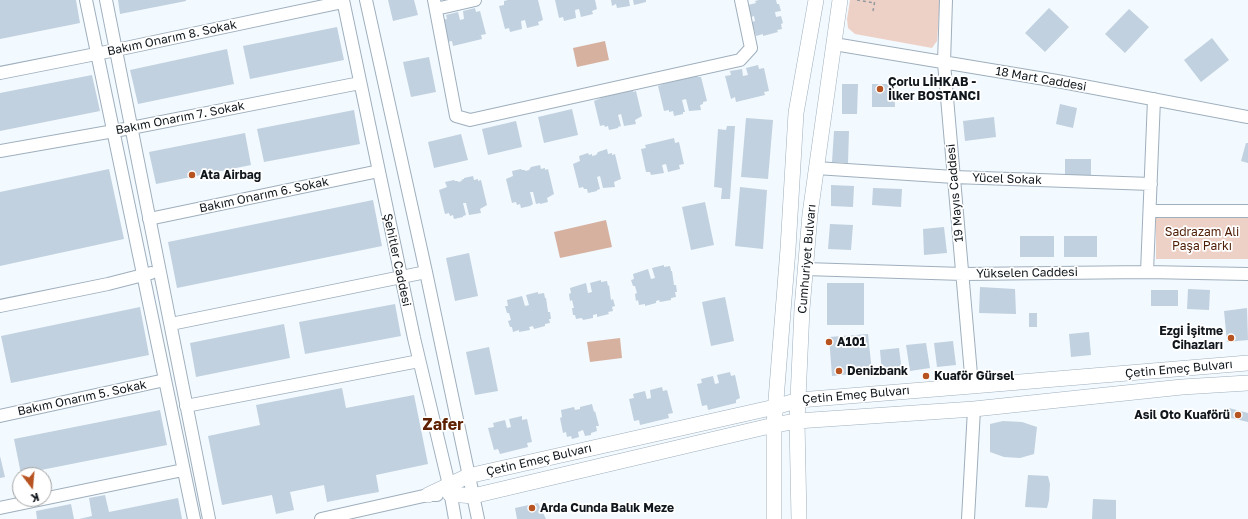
<!DOCTYPE html>
<meta charset="utf-8">
<style>
body{margin:0}
#map{position:relative;width:1248px;height:519px;overflow:hidden;background:#f2f9ff;font-family:"Golos Text",sans-serif}
canvas{display:block}
.north{position:absolute;left:12px;top:467px;width:40px;height:40px;box-sizing:border-box;background:#fff;border:1px solid #a0a2a4;border-radius:50%;rotate:164deg;font-size:11px;font-weight:700;line-height:16px;text-align:center;color:#11171c}
.north::after{content:'';display:block;margin:auto;width:14px;height:18px;background:#b75320;clip-path:polygon(50% 0,100% 100%,50% 72%,0 100%)}
</style>
<div id="map">
<canvas width="1248" height="519"></canvas>
<div class="north">K</div>
</div>
<script>
const context = document.querySelector('canvas').getContext('2d');
context.lineJoin = 'round';
function fill(path, color) { context.fillStyle = color; context.fill(path, 'evenodd'); }
const shape = rows => new Path2D(rows.map(r => 'M' + r).join(''));
function trace(path, color, width, dash) { context.strokeStyle = color; context.lineWidth = width; context.lineCap = dash ? 'butt' : 'round'; context.setLineDash(dash || []); context.stroke(path); }
function drawText(font, color, halo, rows, align = 'center') {
  context.font = font + ' "Golos Text",sans-serif'; context.lineWidth = 3.5; context.setLineDash([]); context.textBaseline = 'middle'; context.strokeStyle = halo; context.fillStyle = color; for (const [text, x, y, turn = 0] of rows) {
    context.save(); context.translate(x, y); context.rotate((+turn || 0) * Math.PI / 180); context.textAlign = isNaN(turn) ? turn : align; if (halo) context.strokeText(text, 0, 0); context.fillText(text, 0, 0); context.restore();
  }
}
fill(shape([
 [850,0,940,0,937,41,932,48,855,34,848,28,847,19],
 [1156,218,1248,218,1248,259,1156,259]
]), '#eed1c6');
fill(shape([
 [605,41,609,60,577,67,573,48],
 [606,220,612,247,560,258,554,232],
 [620,338,622,358,590,362,587,342]
]), '#d7b1a0');
fill(shape([
 [0,0,76,0,80,23,0,39],
 [118,0,186,0,186,1,120,14],
 [388,0,414,0,418,15,393,21],
 [508,0,538,0,543,20,538,22,539,25,527,28,525,20,521,21,522,29,510,32,509,28,505,29,499,6,504,5,504,1],
 [555,0,595,0,597,9,592,11,593,14,581,17,579,9,575,10,576,18,564,21,563,17,559,18],
 [611,0,629,0,630,6,617,8,616,4,612,6],
 [633,0,646,0,646,2,634,5],
 [759,0,776,0,777,4,779,4,781,11,775,12,776,17,781,16,783,23,781,24,782,29,777,30,778,32,763,36,763,34,756,36,752,22,755,21,754,16,751,17,748,5,756,3,755,1],
 [475,8,476,12,480,11,486,34,481,35,482,39,453,46,452,41,447,42,442,20,447,19,446,15,458,12,460,20,464,19,463,11],
 [1049,8,1069,27,1045,52,1025,33],
 [1129,9,1149,27,1125,53,1105,34],
 [337,27,344,60,250,79,243,46],
 [1212,38,1229,60,1201,82,1184,60],
 [227,49,234,84,138,104,130,70],
 [429,57,436,92,411,97,403,62],
 [758,65,759,69,764,68,769,91,764,92,765,95,736,102,735,97,731,99,725,76,731,75,730,71,742,69,743,76,748,75,746,68],
 [92,75,100,111,0,131,0,93],
 [697,75,698,77,701,77,707,101,703,102,703,104,700,105,701,110,689,111,686,99,682,100,685,112,683,112,683,114,674,116,673,111,669,112,669,110,664,111,658,86,666,83,665,78],
 [842,84,858,84,857,114,842,114],
 [872,84,894,84,895,107,872,107],
 [628,87,629,91,633,90,633,92,636,91,642,116,635,120,636,124,624,126,621,114,618,115,621,126,618,127,618,128,609,130,608,126,605,127,604,125,600,126,594,101,601,98,600,93],
 [1060,104,1077,108,1073,128,1056,124],
 [572,109,578,135,544,143,538,117],
 [354,110,360,144,264,162,257,129],
 [994,117,996,137,965,141,963,121],
 [746,118,773,120,768,179,741,177],
 [516,121,522,147,488,155,482,129],
 [727,126,735,126,730,199,721,199,722,188,714,187,718,129,726,130],
 [834,131,849,131,848,163,832,162],
 [245,133,251,165,156,184,149,152],
 [461,134,468,160,434,168,428,142],
 [674,138,675,143,679,142,684,164,679,165,680,169,668,172,666,164,662,165,664,173,651,175,650,172,646,172,641,149,646,148,645,145],
 [1246,143,1248,143,1248,163,1241,161],
 [607,149,608,154,612,153,612,155,615,154,621,179,614,182,615,187,603,188,600,176,597,177,600,189,597,190,597,191,588,193,587,189,584,189,583,187,579,188,573,164,580,161,579,156,588,153,589,155,592,154,592,156,596,155,598,152],
 [1065,159,1091,159,1091,177,1065,176],
 [540,165,541,169,545,168,545,170,548,169,554,194,547,198,548,202,540,204,540,203,536,204,533,192,530,192,533,204,530,206,521,208,520,204,517,205,516,202,512,203,506,179,513,176,512,171,521,169,522,170,525,170,525,171,529,170,531,167],
 [109,169,124,239,0,266,0,192],
 [473,176,474,180,478,179,478,181,481,180,487,205,480,209,481,213,469,215,466,203,463,203,466,215,463,216,463,217,454,219,453,215,450,216,449,213,445,214,439,190,447,187,445,182,454,180,455,181,458,181,458,182,462,181,461,180,464,179,464,178],
 [831,185,854,186,853,207,831,206],
 [740,187,767,190,763,249,735,246],
 [873,188,902,189,901,207,872,205],
 [373,200,382,246,177,288,168,242],
 [705,202,714,245,691,250,682,207],
 [830,224,853,225,851,250,828,249],
 [944,227,947,253,924,255,923,229],
 [1020,236,1054,236,1054,257,1020,257],
 [1064,236,1097,236,1097,257,1064,257],
 [469,253,478,296,455,301,446,258],
 [664,265,664,267,670,266,671,271,672,271,674,285,676,285,677,292,675,292,676,297,671,298,671,300,660,302,659,300,656,301,656,303,645,306,645,304,639,305,638,300,636,301,635,294,637,293,635,286,633,286,631,280,634,279,633,274,648,269,651,279,655,278,652,268],
 [601,280,601,282,607,281,608,286,609,285,611,300,613,299,615,306,612,307,613,311,608,312,609,314,597,317,597,314,593,315,593,318,583,320,582,318,576,319,575,315,573,315,572,308,574,308,572,300,570,301,569,294,571,293,570,288,586,283,588,293,592,292,590,283],
 [827,283,864,283,864,325,827,325],
 [980,287,1015,289,1016,314,979,313],
 [1188,289,1210,290,1209,310,1187,309],
 [1151,290,1178,290,1178,306,1151,306],
 [538,292,538,294,544,293,545,298,546,298,548,312,550,312,551,319,549,319,550,323,545,324,545,326,534,329,533,326,529,327,530,330,519,332,519,330,513,332,512,327,510,327,508,321,511,320,509,313,507,313,505,306,508,306,507,300,522,296,525,306,529,305,526,295],
 [725,297,734,341,711,346,702,302],
 [395,304,401,336,305,354,299,322],
 [140,307,149,355,11,383,1,336],
 [1247,308,1248,340,1227,342,1224,311],
 [1029,313,1037,313,1037,327,1029,327],
 [284,324,290,358,196,377,190,343],
 [1089,332,1091,355,1071,357,1069,334],
 [868,334,872,372,832,376,829,337],
 [953,341,956,365,937,367,934,343],
 [926,343,930,368,910,371,906,345],
 [489,347,498,391,475,395,466,352],
 [899,348,902,372,882,374,880,350],
 [730,372,731,376,735,375,740,398,736,400,736,403,708,410,707,405,702,406,697,384,702,383,701,379,713,376,715,384,719,383,717,375],
 [662,387,663,391,667,390,673,413,668,414,669,418,640,425,639,420,634,421,629,399,634,398,633,394,645,391,647,399,651,398,650,390],
 [342,388,346,408,414,395,428,464,376,475,379,492,362,495,327,502,324,485,290,492,294,510,276,514,272,495,222,505,208,436,260,425,256,405],
 [592,404,594,412,595,411,599,426,596,426,597,431,591,433,591,435,585,436,583,430,578,432,579,437,572,439,571,436,567,437,566,432,563,433,560,418,562,417,561,410,574,407,575,410,580,409,580,407],
 [1229,408,1248,413,1248,422,1227,417],
 [160,410,167,445,21,474,14,439],
 [522,416,522,420,527,419,532,442,527,443,528,447,500,454,498,449,494,450,488,428,494,427,493,423,505,420,507,428,511,427,509,419],
 [1003,421,1022,422,1037,427,1034,454,1020,458,1004,457,990,452,990,424],
 [0,456,5,477,0,478],
 [1028,475,1048,476,1050,484,1049,500,1047,508,1025,507],
 [105,495,109,512,178,498,182,519,79,519,92,516,89,498],
 [1093,499,1116,500,1116,519,1092,519],
 [538,503,546,519,517,519,515,508],
 [71,504,74,519,37,519,36,511]
]), '#c1d1df');
const minor = shape([
 [86,0,194,519],
 [106,0,209,519],
 [343,0,414,338,449,485,455,519],
 [366,0,426,272,478,519],
 [434,0,456,116,470,120,740,60,751,48,741,0],
 [946,0,944,63,972,386],
 [436,9,475,0],
 [834,44,1057,81,1248,117],
 [0,73,116,50,343,2],
 [0,151,131,128,360,83],
 [816,168,954,177,1151,184],
 [1150,211,1248,211],
 [149,219,379,171],
 [805,269,963,274,1147,272,1248,274],
 [1147,272,1154,99],
 [0,306,108,284,151,273],
 [171,324,426,272],
 [186,406,419,361],
 [0,416,165,380],
 [0,508,183,470],
 [321,519,428,495,437,495],
 [968,519,974,409]
]);
const major = shape([
 [450,494,473,496,774,425,797,421,974,409,1182,387,1248,383],
 [428,495,468,476,775,407,799,400,972,386,1248,363],
 [774,519,774,425,788,249,796,113,816,0],
 [799,519,797,421,802,309,810,214,840,0]
]);
trace(minor, '#9fafbd', 14);
trace(major, '#9fafbd', 16);
trace(shape([
 [857,0,875,3],
 [873,11,875,0]
]), '#939aa0', 1.5, [3, 3]);
trace(minor, '#fff', 12);
trace(major, '#fff', 15);
for (const [x, y, r, color] of [
 [880,89,4,"#b75320"],
 [192,175,4,"#b75320"],
 [1231,338,4,"#b75320"],
 [829,342,4,"#b75320"],
 [839,371,4,"#b75320"],
 [926,376,4,"#b75320"],
 [1238,415,4,"#b75320"],
 [532,508,4,"#b75320"]
]) { const dot = new Path2D(); dot.arc(x, y, r, 0, 2 * Math.PI); context.fillStyle = color; context.fill(dot); trace(dot, '#fff', 1.5); }
drawText('12px', '#11171c', '#fff', [
 ["Bakım Onarım 8. Sokak",172,38,-12],
 ["18 Mart Caddesi",1041,79,10],
 ["Bakım Onarım 7. Sokak",180,118,-11],
 ["Yücel Sokak",1007,179,2],
 ["19 Mayıs Caddesi",955,193,-95],
 ["Bakım Onarım 6. Sokak",264,195,-12],
 ["Cumhuriyet Bulvarı",807,259,-85],
 ["Şehitler Caddesi",397,260,78],
 ["Yükselen Caddesi",1027,273,-1],
 ["Çetin Emeç Bulvarı",1179,369,-5],
 ["Çetin Emeç Bulvarı",856,395,-5],
 ["Bakım Onarım 5. Sokak",82,398,-12],
 ["Çetin Emeç Bulvarı",539,460,-13]
]);
drawText('bold 12px', '#11171c', '#fff', [
 ["Çorlu LİHKAB -",888,82],
 ["İlker BOSTANCI",888,96],
 ["Ata Airbag",200,175],
 ["Ezgi İşitme",1223,331,"right"],
 ["Cihazları",1223,345,"right"],
 ["A101",837,342],
 ["Denizbank",847,371],
 ["Kuaför Gürsel",934,376],
 ["Asil Oto Kuaförü",1230,415,"right"],
 ["Arda Cunda Balık Meze",540,508]
], 'left');
drawText('12px', '#4f1e06', '#fff', [
 ["Sadrazam Ali",1202,232],
 ["Paşa Parkı",1202,246]
]);
drawText('bold 16px', '#5e2000', '#fff', [
 ["Zafer",443,425]
]);
</script>
